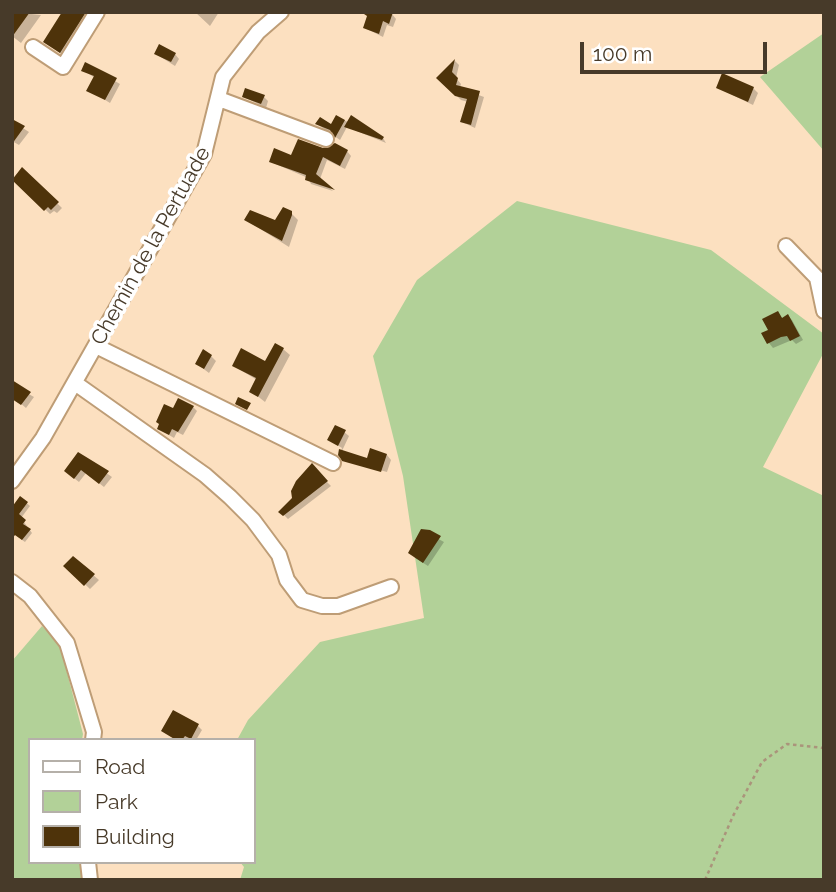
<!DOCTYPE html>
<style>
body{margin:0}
#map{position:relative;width:836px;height:892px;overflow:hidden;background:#fce0c0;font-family:Raleway,sans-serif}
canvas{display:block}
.frame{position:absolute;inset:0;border:14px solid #473a29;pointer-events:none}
.legend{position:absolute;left:28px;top:738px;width:228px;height:126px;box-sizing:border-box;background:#fff;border:2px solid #b5b0a9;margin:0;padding:9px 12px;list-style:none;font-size:21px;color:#473a29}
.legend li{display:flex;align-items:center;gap:14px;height:35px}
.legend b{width:35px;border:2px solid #b5b0a9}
.scale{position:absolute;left:580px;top:42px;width:187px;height:32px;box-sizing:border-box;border:4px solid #473a29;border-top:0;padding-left:9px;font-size:21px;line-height:24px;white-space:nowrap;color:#473a29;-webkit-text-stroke:5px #fff;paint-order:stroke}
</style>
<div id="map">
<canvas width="836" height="892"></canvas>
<div class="frame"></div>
<ul class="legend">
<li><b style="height:9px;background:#fff"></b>Road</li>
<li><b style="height:19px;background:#b2d198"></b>Park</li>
<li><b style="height:19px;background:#4e330a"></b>Building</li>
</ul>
<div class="scale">100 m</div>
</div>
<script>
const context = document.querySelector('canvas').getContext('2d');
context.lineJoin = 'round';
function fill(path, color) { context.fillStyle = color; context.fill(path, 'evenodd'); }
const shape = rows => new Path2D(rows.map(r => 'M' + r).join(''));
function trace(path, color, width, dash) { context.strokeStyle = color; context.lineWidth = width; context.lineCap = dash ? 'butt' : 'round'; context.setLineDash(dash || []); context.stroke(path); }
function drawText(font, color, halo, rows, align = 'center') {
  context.font = font + ' Raleway,sans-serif'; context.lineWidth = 7; context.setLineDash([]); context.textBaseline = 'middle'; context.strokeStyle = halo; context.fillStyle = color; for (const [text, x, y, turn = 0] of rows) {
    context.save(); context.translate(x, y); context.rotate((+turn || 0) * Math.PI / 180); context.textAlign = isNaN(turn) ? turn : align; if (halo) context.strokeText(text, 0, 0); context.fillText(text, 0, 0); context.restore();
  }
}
fill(shape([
 [824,33,824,151,760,77],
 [517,201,711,250,824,334,824,352,763,467,824,496,824,880,240,880,244,867,240,862,254,862,254,740,237,740,248,720,320,642,424,618,403,476,373,356,417,280],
 [42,626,60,645,83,734,82,740,30,740,30,862,81,862,83,880,12,880,12,661]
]), '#b2d198');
fill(shape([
 [12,12,41,15,21,43,12,36],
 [64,12,86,12,93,19,68,59,45,42],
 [195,12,219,12,210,26],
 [392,14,396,19,393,27,387,25,383,37,365,28,369,16],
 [156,54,175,54,179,59,175,66],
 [455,61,459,65,456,78,461,84,460,88,484,97,475,128,462,122,468,102,461,100,438,78],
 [86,64,120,84,110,103,89,90,95,78,83,70],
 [718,88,753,88,758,93,753,105],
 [244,97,264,97,268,101,266,108],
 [337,117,383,138,386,143,347,127,340,140,317,124,331,127],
 [12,121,29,132,19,145,12,141],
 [323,150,347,151,351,156,345,169,327,160,320,179,333,191,311,184,308,178,271,162],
 [22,169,62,208,57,213,54,211,50,214,13,178],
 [291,213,298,220,289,247,246,220,276,222],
 [778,313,783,319,788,316,792,320,803,340,796,344,792,340,773,348,769,343,763,334,770,330],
 [283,349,290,355,265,402,251,391,257,380,234,366,266,363],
 [211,356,216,361,209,373,197,364],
 [20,389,34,397,26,408,12,396],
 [193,407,197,411,183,435,177,432,174,438,159,429],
 [344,432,349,436,342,451,368,460,387,455,391,460,387,472,343,460,340,454,342,448,329,440],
 [79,454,112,477,104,487,86,473,79,482,70,475],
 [311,466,331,486,288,519,281,512,294,498],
 [21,498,30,506,21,518,32,533,25,542,12,533],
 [424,531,444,542,428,566,414,557],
 [73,558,99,580,90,589,66,566],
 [198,726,202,730,196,740,176,740,163,731]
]), '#0003');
fill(shape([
 [12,12,30,12,12,37],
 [62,12,86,12,60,53,43,42],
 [361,12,393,12,389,24,383,21,379,34,363,28,367,16],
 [159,44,176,53,171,62,154,54],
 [455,59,452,72,458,78,456,85,480,91,471,125,460,122,467,99,455,96,436,78],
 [85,62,117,78,105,100,86,91,94,76,81,71],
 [722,73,754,87,748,102,716,88],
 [245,88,265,95,261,104,242,97],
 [336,115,345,120,335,138,330,130,315,124,320,117,331,124],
 [351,115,384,137,382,140,344,127],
 [12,119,25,126,12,144],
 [298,139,323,148,335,143,348,150,340,166,323,157,316,174,335,190,305,180,306,175,269,162,274,148,291,155],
 [22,167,59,202,51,210,48,207,44,211,12,180],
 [283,207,292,211,292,215,282,241,244,220,250,210,275,220],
 [778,311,782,318,788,314,800,336,790,341,787,336,781,337,767,344,761,333,768,330,762,319],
 [275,343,284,348,258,397,249,392,256,378,232,366,241,348,265,361],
 [203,349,212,355,204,369,195,364],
 [12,380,31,392,21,405,12,399],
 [238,397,251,403,247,410,235,404],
 [178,398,194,406,178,432,172,429,169,435,157,429,159,424,156,422,164,404,173,408],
 [335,425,346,430,338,446,327,440],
 [370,448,387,454,381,472,342,461,338,455,339,449,367,458],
 [78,452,109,471,99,484,81,470,74,479,64,471],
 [312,463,328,481,283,516,278,512,292,498,291,491,296,481],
 [20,496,28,502,19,514,26,520,23,524,31,529,22,540,15,535,12,539,12,507],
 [421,529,430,530,441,536,423,563,408,553],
 [73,556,95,574,84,586,63,566],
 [173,710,199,724,191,739,185,736,182,740,176,740,161,731]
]), '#4e330a');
const minor = shape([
 [33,47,63,67,97,12],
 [219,99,326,139],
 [786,246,817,278,824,311],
 [96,346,333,463],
 [75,383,205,475,230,497,253,520,279,555,287,580,302,600,322,606,338,606,391,587],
 [12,481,43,438,204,154,223,77,258,32,281,12],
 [12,582,30,596,67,643,94,732,93,740],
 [88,862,90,880]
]);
trace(minor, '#be9d76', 18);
trace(shape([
 [705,880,733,816,762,762,787,744,824,748]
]), '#aa947b', 2.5, [3.5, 3.5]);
trace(minor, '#fff', 14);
drawText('21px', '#473a29', '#fff', [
 ["Chemin de la Pertuade",151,246,-61]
]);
</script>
